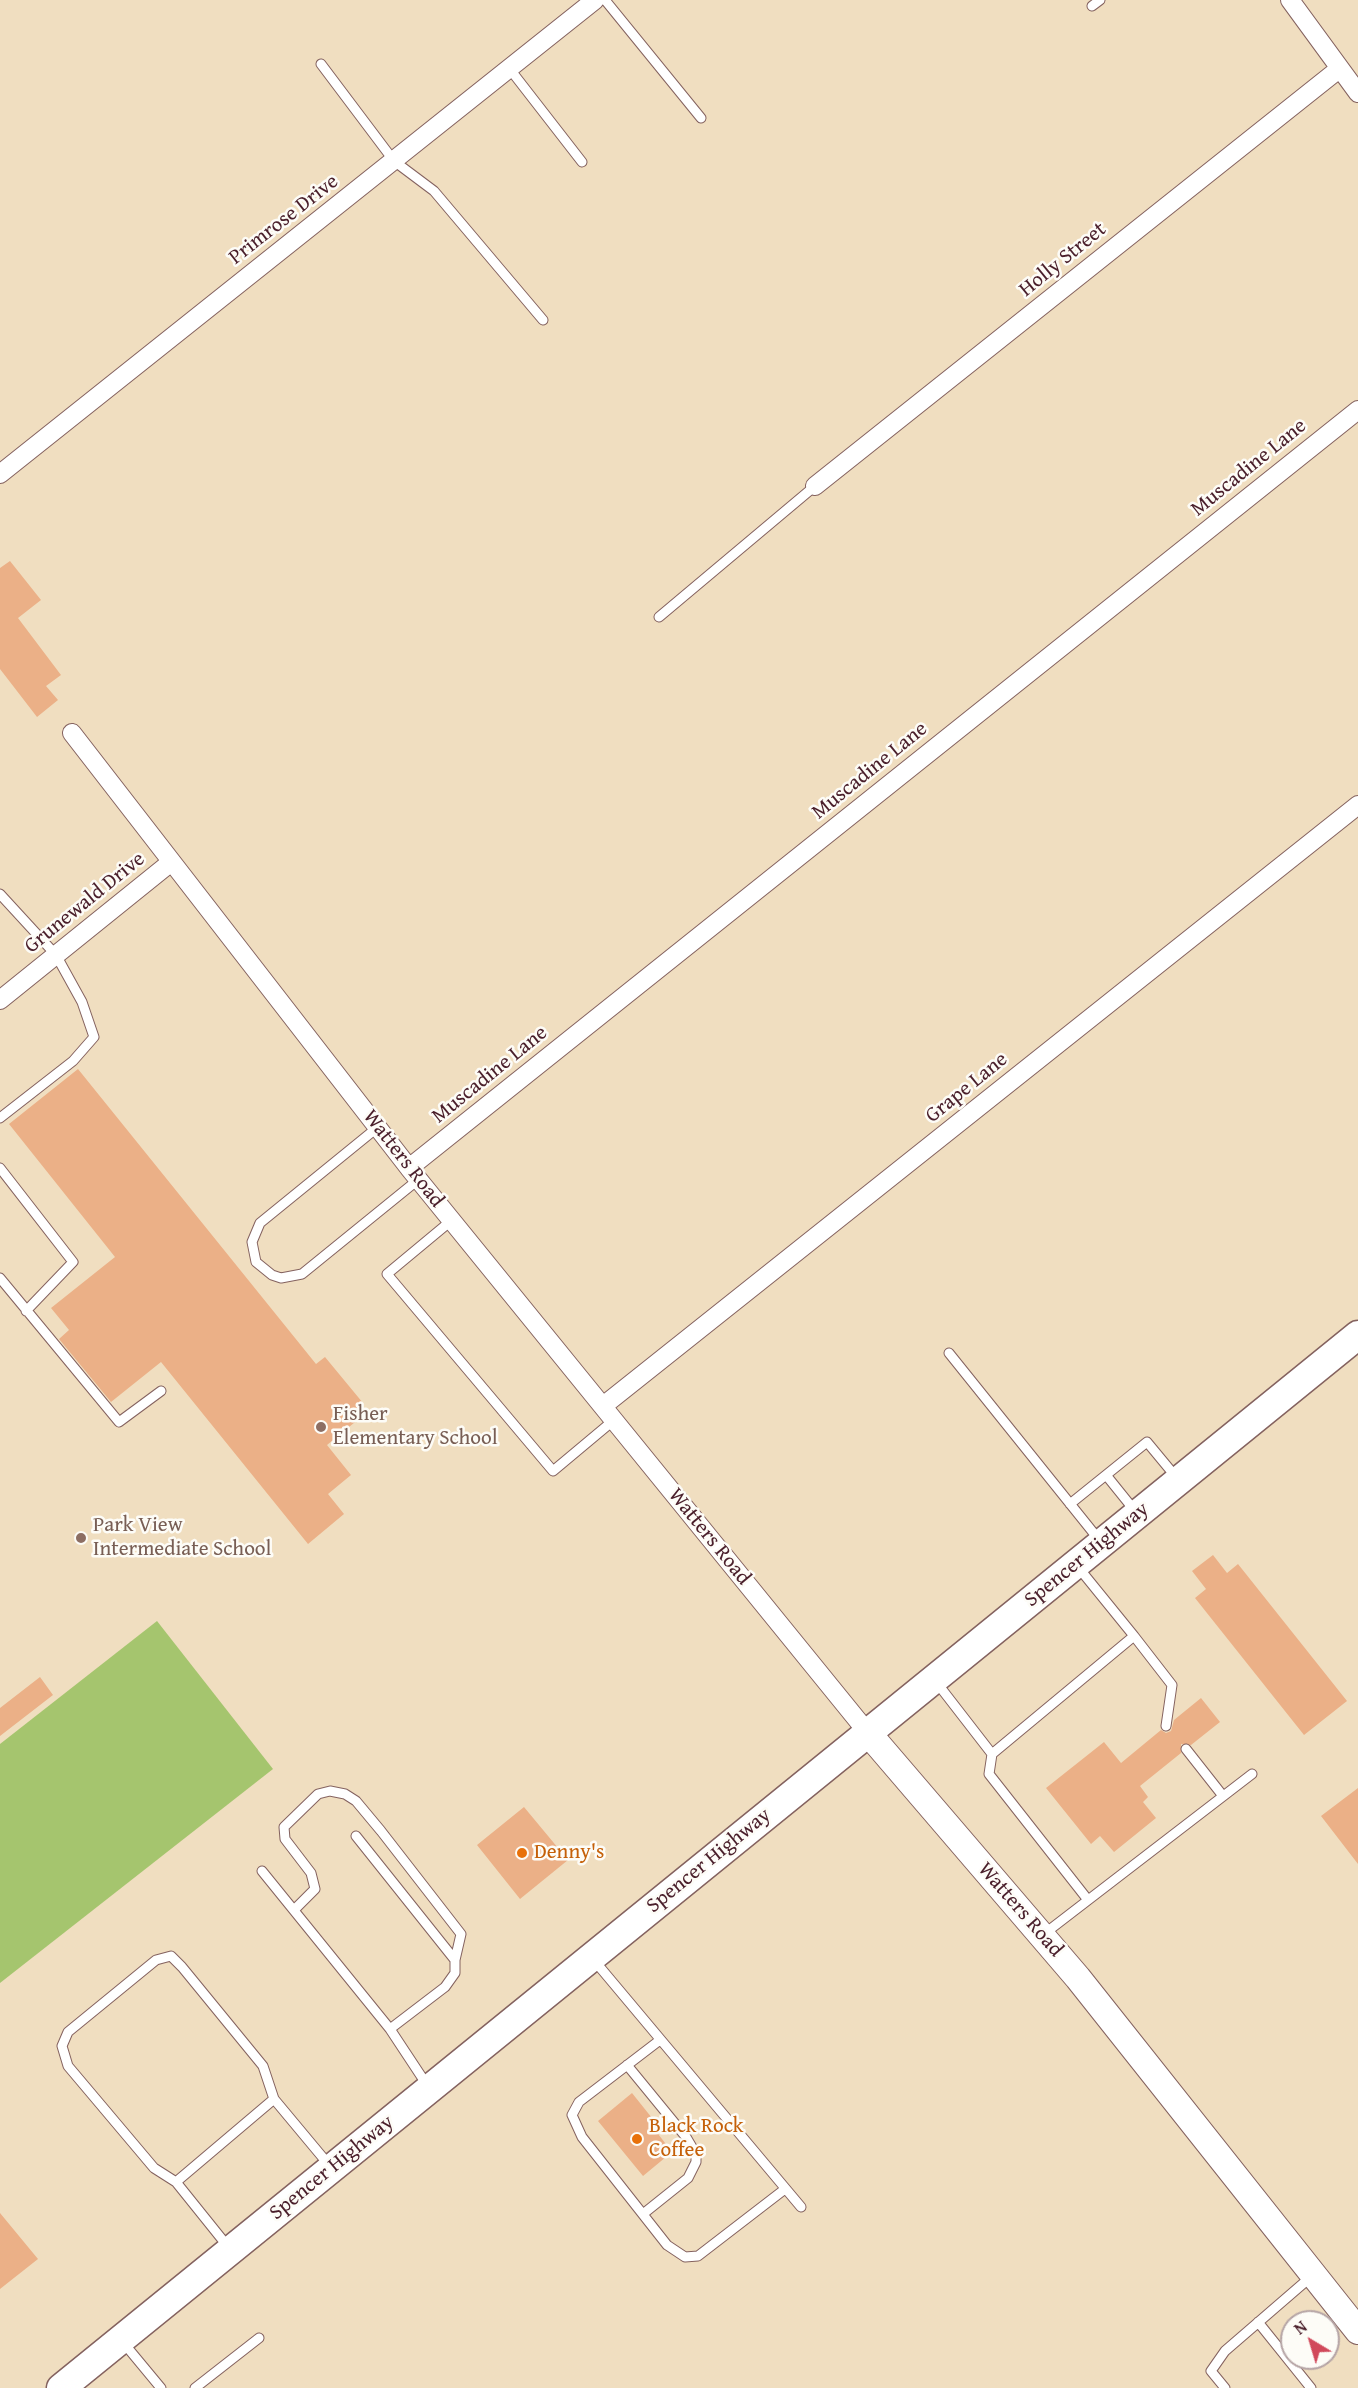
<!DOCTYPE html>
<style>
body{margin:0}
#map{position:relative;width:1358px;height:2388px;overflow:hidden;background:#f0dec0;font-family:"Gentium Book Plus",serif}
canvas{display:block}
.north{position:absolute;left:1280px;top:2310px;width:60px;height:60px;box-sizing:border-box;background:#fdfcf7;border:2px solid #b5a4a5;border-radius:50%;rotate:322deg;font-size:16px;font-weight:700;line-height:24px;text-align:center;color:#4a1f2b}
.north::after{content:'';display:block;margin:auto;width:21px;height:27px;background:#d1495b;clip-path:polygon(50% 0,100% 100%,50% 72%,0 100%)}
</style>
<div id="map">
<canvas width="1358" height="2388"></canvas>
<div class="north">N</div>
</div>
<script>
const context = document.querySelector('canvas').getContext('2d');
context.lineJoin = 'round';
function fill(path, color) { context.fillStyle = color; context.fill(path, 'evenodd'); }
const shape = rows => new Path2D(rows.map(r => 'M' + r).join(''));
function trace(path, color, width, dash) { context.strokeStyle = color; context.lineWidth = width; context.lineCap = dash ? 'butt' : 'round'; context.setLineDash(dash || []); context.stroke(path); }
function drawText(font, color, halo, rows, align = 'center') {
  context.font = font + ' "Gentium Book Plus",serif'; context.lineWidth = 5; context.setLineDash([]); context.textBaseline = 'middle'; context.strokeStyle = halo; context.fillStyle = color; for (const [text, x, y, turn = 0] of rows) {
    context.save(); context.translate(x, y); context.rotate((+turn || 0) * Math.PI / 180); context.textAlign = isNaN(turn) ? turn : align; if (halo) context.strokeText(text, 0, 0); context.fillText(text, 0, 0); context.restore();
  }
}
fill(shape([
 [157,1621,273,1769,0,1983,0,1744]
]), '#a5c56e');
fill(shape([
 [10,561,41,600,18,618,61,675,46,686,58,700,37,717,0,669,0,568],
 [78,1069,316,1364,325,1357,363,1403,354,1410,360,1418,327,1445,351,1475,328,1494,344,1514,308,1544,161,1362,111,1402,59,1339,69,1330,51,1308,115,1257,9,1124],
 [1213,1555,1227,1573,1238,1564,1347,1701,1304,1735,1195,1598,1206,1589,1192,1571],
 [40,1677,53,1695,0,1736,0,1708],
 [1201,1698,1220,1722,1191,1745,1181,1744,1181,1753,1140,1786,1148,1797,1143,1802,1156,1818,1114,1852,1100,1836,1091,1844,1046,1788,1104,1742,1121,1763,1161,1730,1166,1733,1171,1731,1174,1720],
 [1358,1788,1358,1864,1321,1816],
 [524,1807,568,1860,520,1899,477,1845],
 [632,2093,656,2123,652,2126,672,2152,643,2176,598,2121],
 [0,2213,38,2259,0,2289]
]), '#ebb087');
const lane = shape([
 [605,0,701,118],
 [1092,6,1100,0],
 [321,64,394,161,434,191,543,320],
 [509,68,582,162],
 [659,617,815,486],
 [0,894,56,955,82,1002,94,1037,73,1061,0,1118],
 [378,1127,260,1223,252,1242,256,1262,272,1275,281,1278,302,1274,419,1179],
 [0,1168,73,1262,26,1311],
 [452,1220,387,1274,553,1471,614,1420],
 [0,1278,119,1422,161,1391],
 [949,1353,1100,1541],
 [1106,1475,1135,1511],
 [1070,1504,1147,1442,1176,1477],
 [1134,1636,1172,1685,1166,1726],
 [937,1683,992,1754,989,1774,1088,1900],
 [1186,1749,1223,1796],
 [992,1754,1134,1636,1078,1567],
 [356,1836,455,1960,455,1973,445,1987,390,2029],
 [262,1871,390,2029,427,2085],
 [294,1910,315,1889,311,1873,285,1839,284,1827,318,1794,330,1791,345,1794,356,1801,381,1831,461,1934,455,1960],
 [1044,1934,1252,1774],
 [593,1959,801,2207],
 [660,2040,579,2102,572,2115,582,2137,667,2245,685,2257,698,2256,785,2189],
 [627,2065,686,2137,696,2154,696,2162,688,2178,643,2214],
 [176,2182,274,2099],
 [229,2248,176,2182,154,2168,68,2066,62,2046,68,2032,156,1960,171,1956,182,1967,263,2066,274,2099,329,2165],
 [1258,2322,1311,2388],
 [122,2341,161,2388],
 [195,2388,259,2338],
 [1225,2388,1211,2371,1225,2351,1313,2275]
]);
const street = shape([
 [1290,0,1358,93],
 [0,474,595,0],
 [815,486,1339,69],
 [72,733,409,1168,868,1733],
 [0,1000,170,863],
 [409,1168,1358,410],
 [603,1406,1358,805]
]);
const secondary = shape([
 [868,1733,1078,1978,1358,2331]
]);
const primary = shape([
 [61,2388,1358,1335]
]);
trace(lane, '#84625f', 11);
trace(street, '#84625f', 20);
trace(secondary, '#84625f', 28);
trace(primary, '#84625f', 31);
trace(lane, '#fff', 9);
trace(street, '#fff', 18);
trace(secondary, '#fff', 26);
trace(primary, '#fff', 28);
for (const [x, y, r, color] of [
 [321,1427,6,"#8d6e63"],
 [81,1538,6,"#8d6e63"],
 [522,1853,6,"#e8710a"],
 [637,2139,6,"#e8710a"]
]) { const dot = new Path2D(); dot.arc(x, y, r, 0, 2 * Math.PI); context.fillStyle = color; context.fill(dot); trace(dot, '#fdfcf7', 2); }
drawText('21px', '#4a1f2b', '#fdfcf7', [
 ["Primrose Drive",284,220,-38],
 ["Holly Street",1063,260,-39],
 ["Muscadine Lane",1249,468,-39],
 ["Muscadine Lane",870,771,-39],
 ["Grunewald Drive",85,903,-39],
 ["Muscadine Lane",490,1075,-39],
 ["Grape Lane",967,1088,-39],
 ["Watters Road",403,1159,52],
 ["Watters Road",709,1537,51],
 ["Spencer Highway",1087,1555,-39],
 ["Spencer Highway",709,1861,-39],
 ["Watters Road",1020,1910,49],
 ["Spencer Highway",332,2168,-39]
]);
drawText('21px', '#785e54', '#fdfcf7', [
 ["Fisher",333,1415],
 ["Elementary School",333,1439],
 ["Park View",93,1526],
 ["Intermediate School",93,1550]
], 'left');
drawText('21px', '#c56008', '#fdfcf7', [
 ["Denny's",534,1853],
 ["Black Rock",649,2127],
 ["Coffee",649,2151]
], 'left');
</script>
